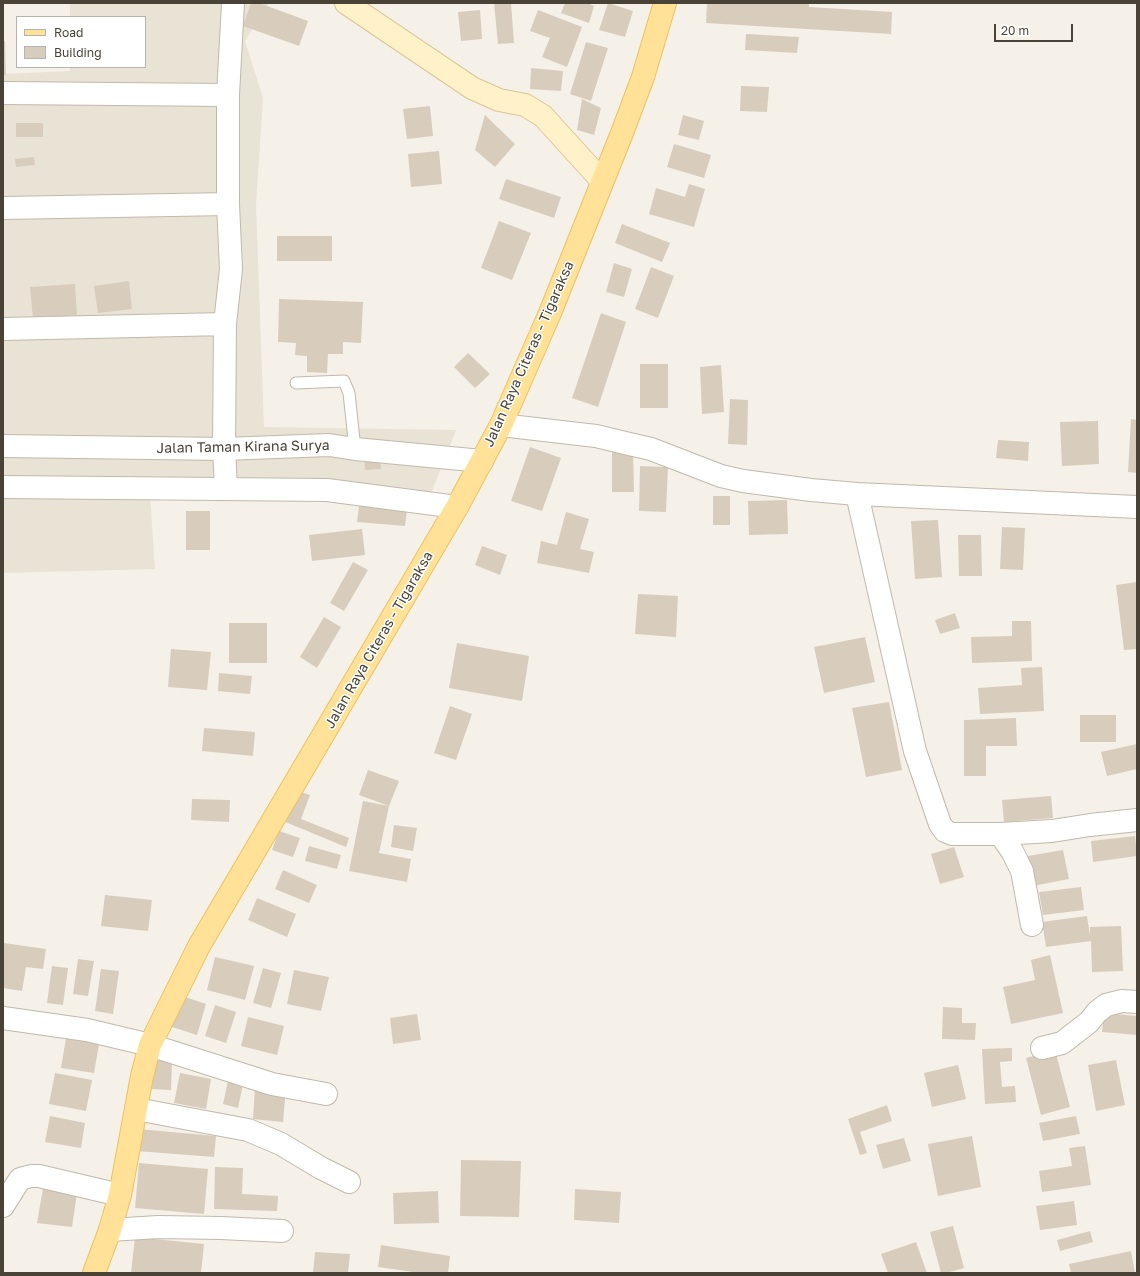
<!DOCTYPE html>
<style>
body{margin:0}
#map{position:relative;width:1140px;height:1276px;overflow:hidden;background:#f5f1e8;font-family:"Golos Text",sans-serif}
canvas{display:block}
.frame{position:absolute;inset:0;border:4px solid #494236;pointer-events:none}
.legend{position:absolute;left:16px;top:16px;width:130px;height:52px;box-sizing:border-box;background:#fff;border:1px solid #b6b3af;margin:0;padding:5px 7px;list-style:none;font-size:12px;color:#494236}
.legend li{display:flex;align-items:center;gap:8px;height:20px}
.legend b{width:20px;border:1px solid #b6b3af}
.scale{position:absolute;left:994px;top:24px;width:79px;height:18px;box-sizing:border-box;border:2px solid #494236;border-top:0;padding-left:5px;font-size:12px;line-height:14px;white-space:nowrap;color:#494236;-webkit-text-stroke:3px #fff;paint-order:stroke}
</style>
<div id="map">
<canvas width="1140" height="1276"></canvas>
<div class="frame"></div>
<ul class="legend">
<li><b style="height:5px;background:#ffe197"></b>Road</li>
<li><b style="height:11px;background:#d8cdbc"></b>Building</li>
</ul>
<div class="scale">20 m</div>
</div>
<script>
const context = document.querySelector('canvas').getContext('2d');
context.lineJoin = 'round';
function fill(path, color) { context.fillStyle = color; context.fill(path, 'evenodd'); }
const shape = rows => new Path2D(rows.map(r => 'M' + r).join(''));
function trace(path, color, width, dash) { context.strokeStyle = color; context.lineWidth = width; context.lineCap = dash ? 'butt' : 'round'; context.setLineDash(dash || []); context.stroke(path); }
function drawText(font, color, halo, rows, align = 'center') {
  context.font = font + ' "Golos Text",sans-serif'; context.lineWidth = 3; context.setLineDash([]); context.textBaseline = 'middle'; context.strokeStyle = halo; context.fillStyle = color; for (const [text, x, y, turn = 0] of rows) {
    context.save(); context.translate(x, y); context.rotate((+turn || 0) * Math.PI / 180); context.textAlign = isNaN(turn) ? turn : align; if (halo) context.strokeText(text, 0, 0); context.fillText(text, 0, 0); context.restore();
  }
}
fill(shape([
 [70,3,269,3,245,41,263,98,256,205,264,427,456,430,427,504,288,492,150,495,155,569,3,573,3,74,70,71,70,67,145,67,145,17,70,17]
]), '#e9e3d5');
fill(shape([
 [251,3,259,3,308,21,299,46,243,26],
 [494,3,511,3,514,43,498,44],
 [565,3,587,3,594,6,589,23,561,13],
 [608,3,633,11,625,37,599,30],
 [707,3,809,3,809,7,892,12,891,34,706,23],
 [480,10,482,39,461,41,458,12],
 [538,10,582,27,567,67,542,57,550,38,530,31],
 [746,34,799,37,797,53,745,50],
 [3,41,5,41,6,75,3,75],
 [586,42,608,48,591,101,570,94],
 [531,68,563,71,561,91,530,89],
 [741,86,769,87,767,112,740,111],
 [582,99,601,108,594,135,577,130],
 [430,106,433,136,407,139,403,109],
 [485,115,515,144,495,167,475,150],
 [683,115,704,121,699,140,678,135],
 [16,123,43,123,43,137,16,137],
 [674,144,711,155,704,178,667,167],
 [439,151,442,184,411,187,408,154],
 [34,157,35,165,16,167,15,159],
 [506,179,561,197,554,218,499,199],
 [689,184,705,189,694,227,649,214,656,188,685,197],
 [499,221,531,233,512,280,481,268],
 [622,224,670,243,662,262,615,243],
 [277,236,332,236,332,261,277,261],
 [614,263,632,269,624,297,606,292],
 [651,267,674,276,658,318,635,309],
 [129,281,132,309,98,313,94,286],
 [75,284,77,315,33,319,30,287],
 [279,299,363,302,361,343,343,342,343,354,328,354,327,373,307,372,307,356,295,355,296,343,278,342],
 [601,313,626,322,598,407,572,398],
 [468,353,490,374,475,388,454,367],
 [640,364,668,364,668,408,640,408],
 [721,365,724,412,702,414,700,367],
 [730,399,748,400,747,445,728,444],
 [1131,419,1137,420,1137,473,1128,472],
 [1098,421,1099,464,1062,466,1060,422],
 [998,440,1029,442,1028,461,996,458],
 [530,447,561,458,542,511,511,501],
 [633,451,634,492,612,492,612,452],
 [380,452,381,469,365,470,364,453],
 [640,466,668,467,666,512,639,511],
 [713,496,730,496,730,525,713,525],
 [787,500,788,534,749,535,748,501],
 [359,506,407,510,405,526,357,522],
 [186,511,210,511,210,550,186,550],
 [566,512,589,519,580,549,594,552,589,573,537,563,541,541,557,545],
 [938,520,942,577,915,579,911,521],
 [1002,527,1025,528,1023,570,1000,569],
 [362,529,365,555,312,561,309,535],
 [958,535,981,535,982,576,959,576],
 [482,546,507,555,500,575,475,565],
 [353,562,368,570,344,611,330,603],
 [1137,582,1137,649,1124,650,1116,585],
 [638,594,678,596,676,637,635,634],
 [955,613,960,628,940,634,935,620],
 [324,617,341,627,317,668,300,657],
 [1012,621,1031,621,1032,661,972,663,971,637,1012,636],
 [229,623,267,623,267,663,229,663],
 [865,637,875,682,824,693,814,647],
 [457,643,529,656,522,701,449,688],
 [171,649,211,652,207,690,168,687],
 [1042,667,1044,711,980,714,978,688,1022,685,1021,668],
 [219,673,252,676,250,694,218,691],
 [889,702,902,770,866,777,852,708],
 [450,706,472,714,456,760,434,753],
 [1080,715,1116,715,1116,742,1080,742],
 [1016,718,1017,746,986,746,986,776,964,776,964,720],
 [204,728,255,732,253,756,202,751],
 [1137,744,1137,769,1107,776,1101,752],
 [368,770,399,781,389,806,359,795],
 [295,790,310,795,301,819,349,838,346,847,283,821],
 [1051,796,1053,818,1004,822,1002,800],
 [192,799,230,800,229,822,191,820],
 [363,801,389,806,379,853,411,859,407,882,349,871],
 [394,825,417,828,413,851,391,847],
 [279,831,300,838,293,857,272,850],
 [1135,836,1137,856,1093,862,1091,841],
 [309,846,341,855,337,869,305,861],
 [954,847,964,877,940,884,931,854],
 [1063,850,1069,879,1033,886,1028,856],
 [283,870,317,885,309,903,275,889],
 [1081,887,1084,910,1043,915,1039,892],
 [105,895,152,900,148,931,101,926],
 [257,898,296,914,287,937,248,920],
 [1087,916,1090,936,1090,927,1121,926,1123,971,1092,972,1091,941,1046,947,1042,922],
 [4,943,46,949,43,969,26,967,22,991,3,988],
 [1050,955,1063,1013,1011,1024,1003,987,1035,980,1031,960],
 [215,957,254,966,245,1000,207,990],
 [78,959,94,961,88,996,73,994],
 [52,966,68,968,63,1005,47,1003],
 [263,968,281,973,271,1008,253,1003],
 [101,969,119,971,113,1014,95,1011],
 [294,970,329,977,321,1011,287,1004],
 [182,996,206,1004,197,1035,172,1027],
 [215,1005,236,1012,226,1043,205,1036],
 [943,1007,962,1008,962,1023,976,1023,975,1040,942,1039],
 [1104,1013,1137,1016,1137,1035,1102,1032],
 [417,1014,421,1040,393,1044,390,1018],
 [248,1017,284,1026,277,1055,241,1046],
 [67,1032,100,1039,94,1073,61,1068],
 [1012,1048,1012,1061,1000,1062,1002,1087,1015,1086,1016,1102,985,1104,982,1049],
 [1055,1050,1070,1107,1041,1115,1026,1058],
 [153,1060,172,1061,171,1090,152,1089],
 [1116,1060,1125,1105,1096,1111,1088,1065],
 [958,1065,966,1099,932,1107,924,1073],
 [55,1073,92,1080,86,1111,49,1104],
 [180,1073,211,1079,206,1109,174,1103],
 [228,1081,243,1084,238,1108,223,1104],
 [255,1087,286,1089,283,1122,253,1119],
 [887,1105,892,1121,860,1132,867,1153,860,1155,848,1119],
 [50,1116,85,1123,81,1148,45,1142],
 [1076,1116,1080,1134,1043,1141,1039,1123],
 [138,1129,216,1136,214,1157,136,1151],
 [972,1136,981,1187,938,1196,928,1144],
 [904,1138,911,1161,883,1169,876,1145],
 [1085,1146,1091,1185,1042,1192,1039,1171,1072,1166,1069,1148],
 [461,1160,521,1161,519,1217,460,1216],
 [139,1163,208,1169,204,1214,135,1208],
 [215,1167,243,1168,242,1194,278,1196,277,1211,214,1209],
 [43,1188,77,1193,72,1227,37,1223],
 [575,1189,621,1192,619,1223,574,1220],
 [438,1191,439,1223,394,1224,393,1193],
 [1074,1201,1077,1225,1040,1230,1036,1206],
 [953,1226,964,1268,946,1273,941,1273,930,1232],
 [1090,1231,1093,1242,1060,1251,1057,1240],
 [135,1237,204,1244,201,1273,131,1273],
 [916,1242,927,1273,888,1273,881,1254],
 [381,1245,450,1256,448,1273,420,1273,378,1267],
 [1131,1251,1135,1273,1071,1273,1069,1264],
 [315,1252,350,1254,348,1273,313,1273]
]), '#d8cdbc');
const lane = shape([
 [296,383,344,381,349,393,355,449]
]);
const street = shape([
 [3,93,228,95],
 [3,208,228,204],
 [3,329,225,324],
 [501,425,596,436,625,443,651,449,721,476,743,481,811,490,857,494,1137,507],
 [3,446,224,449,329,445,355,449,482,461],
 [3,487,327,490,457,507],
 [226,488,224,449,225,324,231,269,228,204,228,95,233,3],
 [857,494,915,751,940,824,945,831,952,834,1000,834,1052,831,1090,825,1137,820],
 [1000,834,1012,851,1022,871,1032,925],
 [3,1018,87,1030,150,1045,272,1084,326,1094],
 [1042,1048,1062,1043,1089,1022,1097,1012,1106,1005,1122,1001,1137,1002],
 [136,1109,248,1130,281,1144,321,1168,349,1182],
 [3,1206,20,1179,31,1176,39,1176,120,1195],
 [110,1230,158,1227,221,1228,282,1231]
]);
const secondary = shape([
 [346,3,472,88,499,100,525,105,543,116,602,181]
]);
const primary = shape([
 [94,1273,110,1230,120,1195,142,1076,150,1045,199,946,457,507,501,425,550,313,622,133,643,77,665,3]
]);
trace(lane, '#c1b9a9', 13);
trace(street, '#c1b9a9', 24);
trace(secondary, '#d9c694', 24);
trace(primary, '#edc25e', 24);
trace(lane, '#fff', 11);
trace(street, '#fff', 22);
trace(secondary, '#fff2c8', 22);
trace(primary, '#ffe197', 22);
drawText('14px', '#494236', '#fff', [
 ["Jalan Raya Citeras - Tigaraksa",529,354,-66],
 ["Jalan Taman Kirana Surya",243,447,-1],
 ["Jalan Raya Citeras - Tigaraksa",379,640,-60]
]);
</script>
